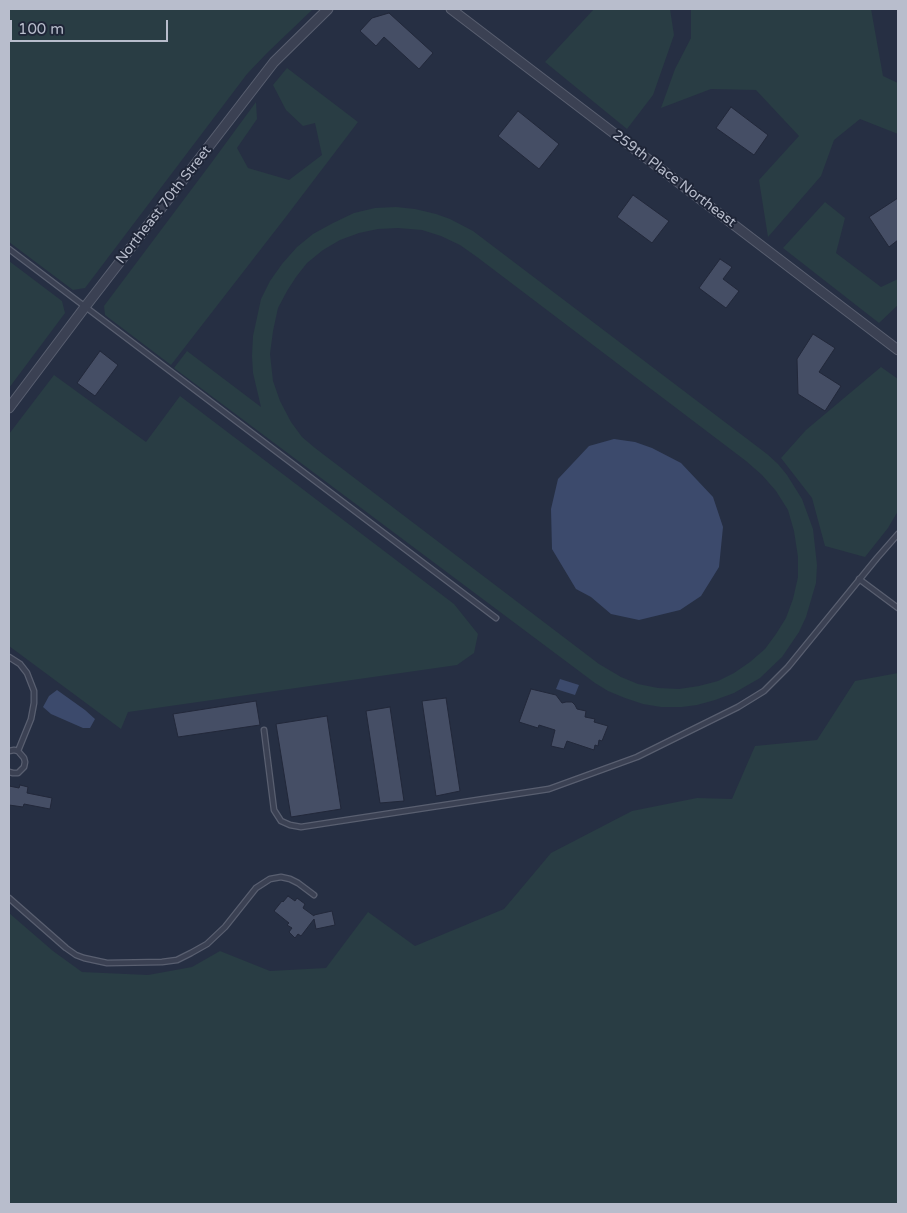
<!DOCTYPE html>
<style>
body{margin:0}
#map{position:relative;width:907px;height:1213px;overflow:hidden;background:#262f43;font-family:"Varela Round",sans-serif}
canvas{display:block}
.frame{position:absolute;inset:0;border:10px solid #b8bdcc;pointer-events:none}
.scale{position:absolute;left:10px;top:20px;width:158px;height:22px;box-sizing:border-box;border:2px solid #b8bdcc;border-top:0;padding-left:6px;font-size:15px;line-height:18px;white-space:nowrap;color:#b8bdcc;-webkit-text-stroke:4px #1f2638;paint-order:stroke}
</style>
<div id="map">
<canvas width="907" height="1213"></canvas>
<div class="frame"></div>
<div class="scale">100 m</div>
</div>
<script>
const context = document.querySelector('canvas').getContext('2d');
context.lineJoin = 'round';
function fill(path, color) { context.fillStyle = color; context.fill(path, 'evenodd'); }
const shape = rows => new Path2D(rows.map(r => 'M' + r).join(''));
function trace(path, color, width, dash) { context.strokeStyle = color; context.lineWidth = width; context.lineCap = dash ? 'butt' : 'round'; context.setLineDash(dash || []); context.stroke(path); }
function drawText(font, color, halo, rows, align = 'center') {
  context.font = font + ' "Varela Round",sans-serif'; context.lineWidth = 4; context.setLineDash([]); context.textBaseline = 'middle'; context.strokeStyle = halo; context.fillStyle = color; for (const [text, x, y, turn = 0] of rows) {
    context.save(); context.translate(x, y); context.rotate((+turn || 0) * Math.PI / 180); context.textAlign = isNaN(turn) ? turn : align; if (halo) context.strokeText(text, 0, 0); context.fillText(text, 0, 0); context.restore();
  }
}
fill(shape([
 [9,9,313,9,267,53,247,74,85,288,73,290,9,242],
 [594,9,670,9,674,35,653,95,627,129,545,62],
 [691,9,871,9,883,76,898,83,898,134,860,119,834,140,821,176,768,237,759,180,799,136,756,90,711,89,661,108,675,69,691,38],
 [287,68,358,122,285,218,171,365,105,315,104,306,212,162,256,102,257,119,237,148,248,168,289,180,322,155,315,123,303,126,286,110,273,85],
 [825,202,845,218,836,253,881,287,898,279,898,305,879,323,783,248],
 [396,207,415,209,436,214,450,219,473,231,767,454,778,464,787,475,802,499,813,529,817,565,816,583,806,617,799,632,782,657,760,678,734,693,715,700,697,705,682,707,661,707,643,704,625,698,608,691,595,683,174,368,187,351,261,407,253,373,252,356,253,336,261,299,270,281,282,264,297,247,313,234,333,223,354,213,375,208],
 [398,228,422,230,441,236,460,245,477,257,746,461,762,475,776,491,788,510,794,531,798,557,798,577,793,599,786,618,776,634,765,649,750,662,734,673,718,681,699,686,679,689,658,688,638,684,621,677,599,664,315,448,302,437,291,422,280,401,273,381,270,354,273,331,278,308,287,291,296,277,307,263,323,250,340,240,359,233,378,229],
 [9,261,62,301,65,313,9,388],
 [881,367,898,379,898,511,888,528,865,557,825,546,812,498,781,458,806,430],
 [54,375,146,442,180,396,454,604,478,634,474,653,457,665,128,712,121,729,9,646,9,434],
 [898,673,898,1204,9,1204,9,913,53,951,82,972,148,975,192,967,220,951,270,971,326,968,368,912,415,946,504,909,551,853,632,811,697,798,732,799,755,746,817,740,855,681]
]), '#293d44');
fill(shape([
 [614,439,635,442,652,448,681,463,713,497,723,527,719,567,701,596,680,610,639,620,611,614,591,597,576,589,552,549,551,509,558,479,589,446],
 [560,679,579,685,575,695,556,689],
 [57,690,85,710,95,719,90,728,83,728,51,714,43,707,49,696]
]), '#3c4a6c');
const building = shape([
 [389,13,433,53,419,69,384,37,376,46,360,31,372,18,389,13],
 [731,107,768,135,754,155,716,128,731,107],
 [518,111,559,144,539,169,498,136,518,111],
 [633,195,669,221,652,243,617,217,633,195],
 [898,198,898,240,889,247,869,217,898,198],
 [720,259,732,267,723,279,739,291,726,308,699,288,720,259],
 [813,334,835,348,819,372,841,386,825,411,798,394,797,359,813,334],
 [100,351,118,365,95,396,77,383,100,351],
 [531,689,556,695,562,703,566,702,572,702,575,705,577,709,586,711,585,717,595,719,594,722,608,726,602,741,599,740,598,746,595,745,594,750,567,741,564,749,551,746,555,730,539,725,538,728,519,722,531,689],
 [446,698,460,791,436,796,422,701,446,698],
 [256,701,260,725,178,737,173,714,256,701],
 [390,707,404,801,380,803,366,711,390,707],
 [327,716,341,809,291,817,276,724,327,716],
 [20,785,28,787,27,793,52,798,50,809,24,804,23,807,9,805,9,786,19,788,20,785],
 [288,896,295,901,297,898,305,904,303,908,314,916,314,915,332,911,335,925,316,929,314,919,301,936,298,934,295,938,289,932,292,928,287,925,289,923,274,911,282,901,283,902,288,896]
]);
fill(building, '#454e65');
trace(building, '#22283a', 1);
const service = shape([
 [9,249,496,618],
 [859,579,898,608],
 [9,657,20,664,27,673,34,691,34,703,31,719,18,751],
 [264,730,274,810,281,821,290,825,301,827,549,789,637,757,738,707,764,691,788,667,877,558,898,534],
 [9,751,14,750,18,751,24,758,25,762,24,767,18,773,13,773,9,772],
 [9,898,66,948,76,955,84,958,107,963,162,962,177,960,191,953,207,944,225,927,256,888,270,879,281,877,290,879,298,883,314,895]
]);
const minor = shape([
 [451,9,898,350],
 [9,408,85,307,274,62,328,9]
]);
trace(service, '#595f70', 7);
trace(minor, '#595f70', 11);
trace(service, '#3b4153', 4.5);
trace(minor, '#3b4153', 9);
drawText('14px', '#b8bdcc', '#1f2638', [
 ["259th Place Northeast",674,179,37],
 ["Northeast 70th Street",164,205,-52]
]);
</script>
